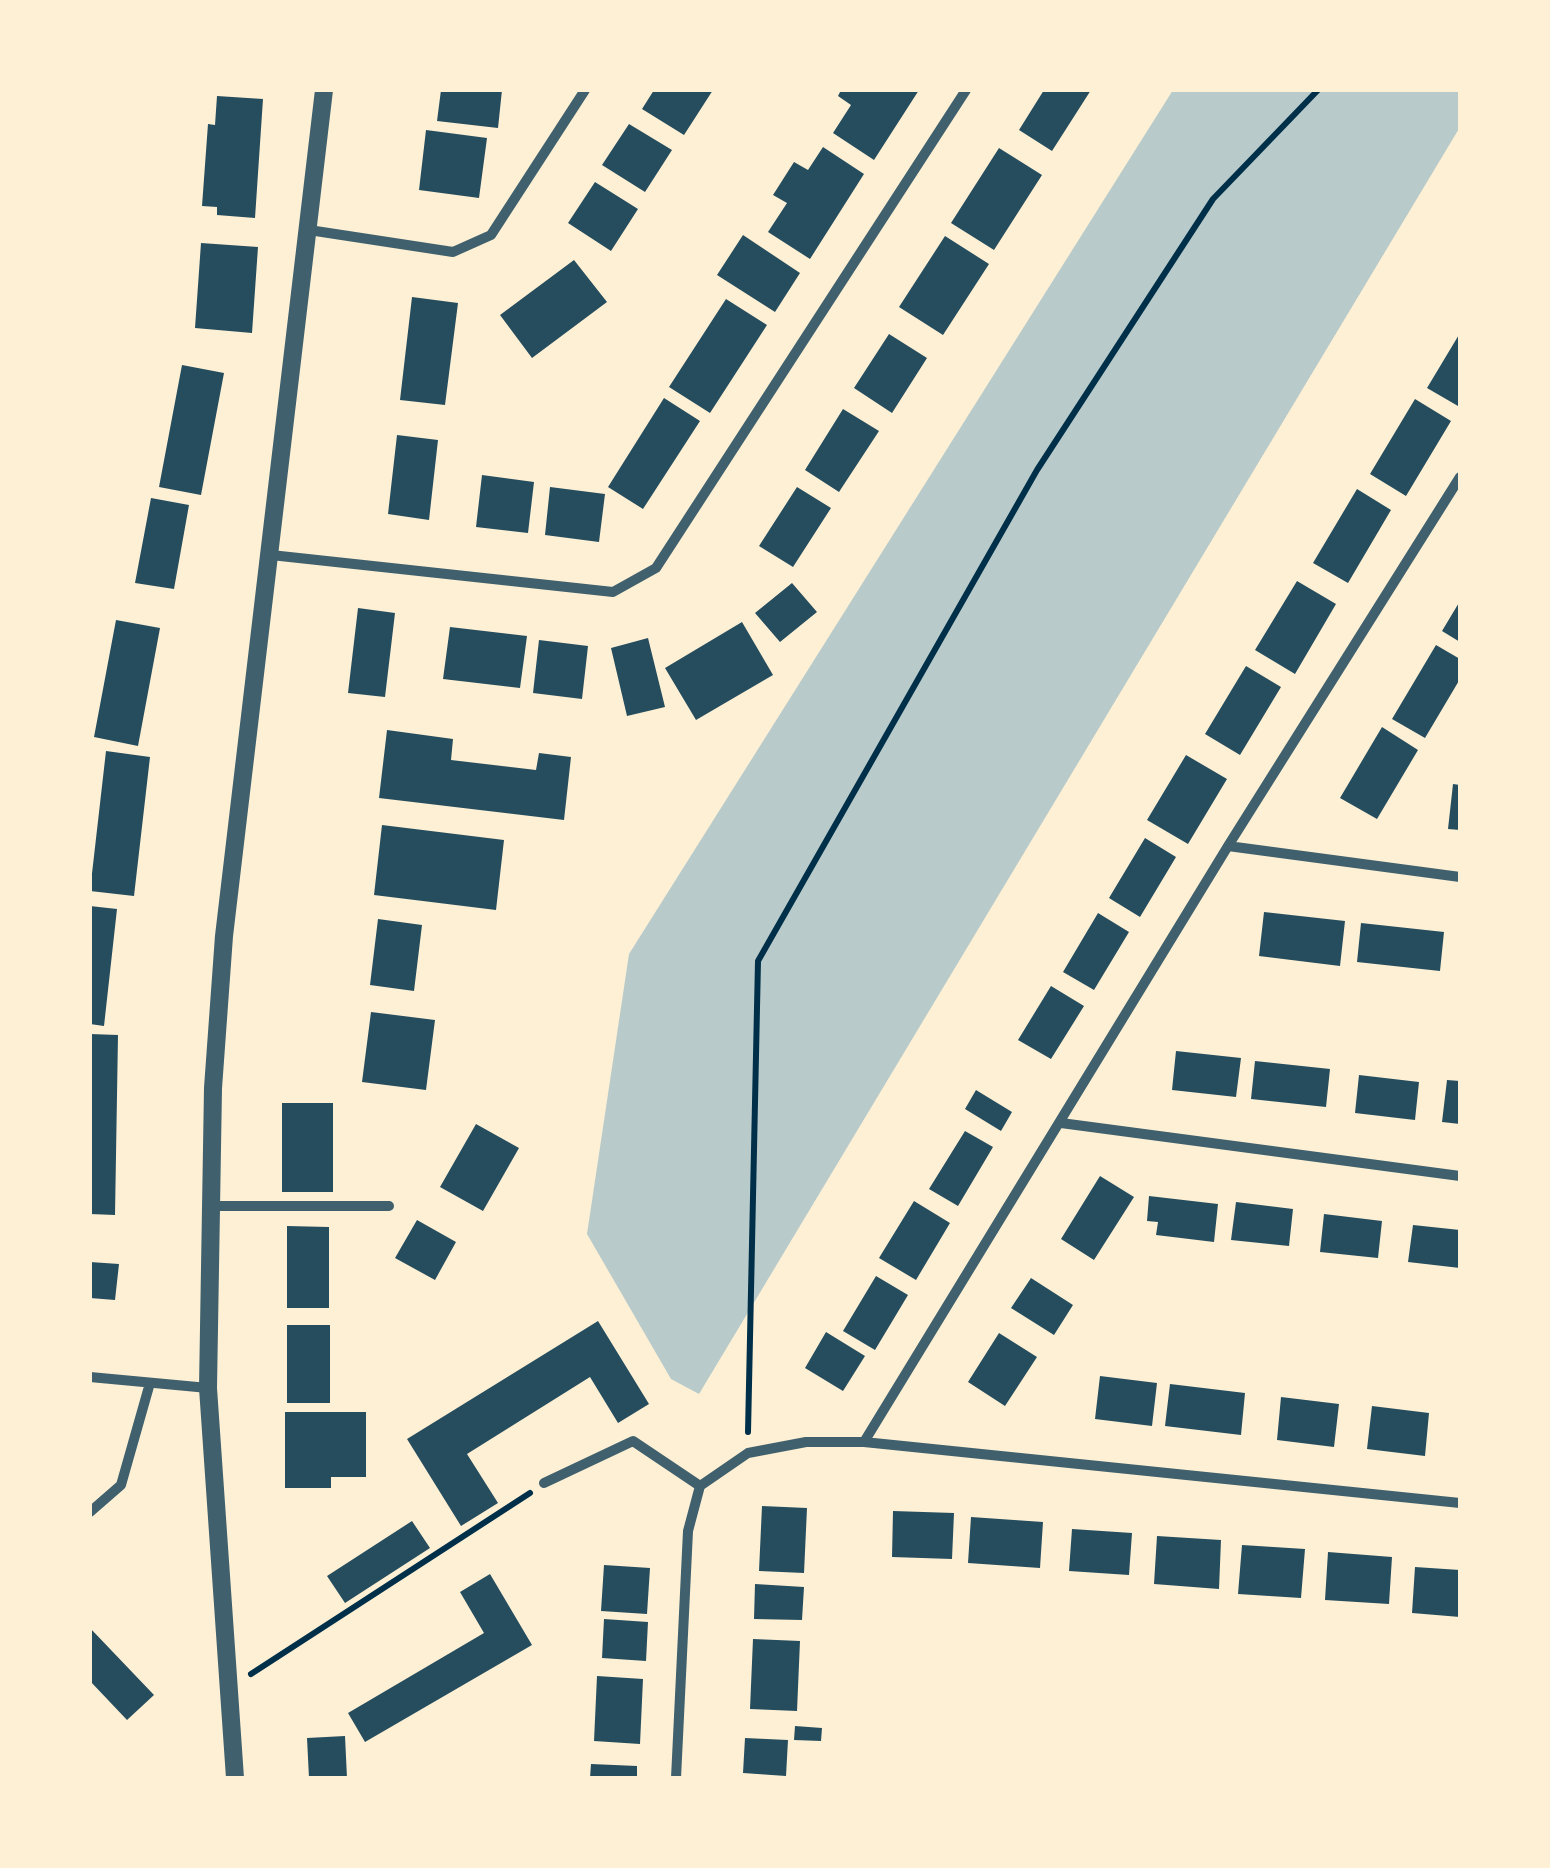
<!DOCTYPE html>
<style>
body{margin:0}
#map{position:relative;width:1550px;height:1868px;overflow:hidden;background:#fdf0d5;font-family:Rubik,sans-serif}
canvas{display:block}
.frame{position:absolute;inset:0;border:92px solid #fdf0d5;pointer-events:none}
</style>
<div id="map">
<canvas width="1550" height="1868"></canvas>
<div class="frame"></div>
</div>
<script>
const context = document.querySelector('canvas').getContext('2d');
context.lineJoin = 'round';
function fill(path, color) { context.fillStyle = color; context.fill(path, 'evenodd'); }
const shape = rows => new Path2D(rows.map(r => 'M' + r).join(''));
function trace(path, color, width, dash) { context.strokeStyle = color; context.lineWidth = width; context.lineCap = dash ? 'butt' : 'round'; context.setLineDash(dash || []); context.stroke(path); }
fill(shape([
 [1173,90,1460,90,1460,127,699,1394,671,1379,587,1234,629,954]
]), '#b9caca');
fill(shape([
 [441,90,502,90,498,128,437,121],
 [654,90,713,90,684,135,642,109],
 [841,90,919,90,874,160,833,133,851,105,838,96],
 [1044,90,1091,90,1052,151,1019,130],
 [217,96,263,99,255,218,217,215,217,207,202,206,208,124,215,125],
 [629,124,672,150,645,192,602,165],
 [426,130,487,138,479,198,419,190],
 [823,147,864,174,810,259,768,232,787,203,773,195,794,162,808,170],
 [999,148,1042,175,994,250,951,223],
 [595,182,638,209,611,251,568,223],
 [743,235,800,273,775,312,717,275],
 [945,236,989,264,943,335,899,307],
 [201,243,258,247,252,333,195,328],
 [574,260,607,302,532,358,500,315],
 [412,297,458,303,445,405,400,400],
 [726,299,767,325,710,413,669,387],
 [1460,333,1460,403,1458,406,1427,388],
 [889,334,927,358,892,413,854,388],
 [182,365,224,373,201,495,159,487],
 [664,398,700,421,643,509,608,487],
 [1415,399,1451,421,1406,496,1370,474],
 [843,409,879,431,839,492,805,470],
 [397,435,438,440,429,520,388,514],
 [482,475,534,482,528,533,476,527],
 [550,487,605,494,599,542,545,535],
 [797,487,831,508,793,567,759,546],
 [1357,489,1391,510,1348,583,1313,563],
 [151,498,189,505,174,589,135,583],
 [1297,581,1336,604,1295,674,1255,650],
 [792,583,817,612,780,642,755,613],
 [1460,601,1460,642,1442,631],
 [358,608,395,613,385,697,348,693],
 [116,620,160,628,138,746,94,737],
 [742,622,773,675,696,720,665,668],
 [450,627,527,636,520,688,443,679],
 [648,638,665,707,627,716,611,648],
 [539,640,588,646,582,699,533,693],
 [1436,645,1460,659,1460,679,1425,738,1392,719],
 [1246,666,1281,687,1240,755,1205,734],
 [1382,727,1418,750,1377,819,1340,798],
 [387,730,453,739,451,760,536,770,539,753,571,757,564,820,379,798],
 [106,751,150,757,134,896,90,891],
 [1186,755,1227,779,1188,844,1147,820],
 [1453,784,1460,785,1460,830,1448,829],
 [382,825,504,840,496,910,374,895],
 [1145,838,1176,857,1140,917,1109,898],
 [90,906,117,909,104,1026,90,1024],
 [1264,912,1345,921,1340,966,1259,956],
 [1098,913,1129,932,1094,990,1063,972],
 [378,919,422,925,414,991,370,985],
 [1361,923,1444,932,1440,971,1357,962],
 [1051,986,1084,1006,1051,1059,1018,1040],
 [371,1012,435,1020,426,1090,362,1082],
 [90,1034,118,1035,115,1215,90,1214],
 [1176,1051,1241,1058,1236,1097,1172,1090],
 [1255,1061,1330,1069,1326,1107,1251,1099],
 [1359,1075,1419,1082,1415,1120,1355,1113],
 [1447,1080,1460,1081,1460,1124,1442,1122],
 [976,1090,1012,1112,1001,1131,965,1109],
 [282,1103,333,1103,333,1192,282,1192],
 [476,1124,519,1148,483,1211,440,1187],
 [965,1131,993,1147,958,1206,929,1189],
 [1100,1176,1134,1197,1094,1260,1061,1239],
 [1149,1196,1218,1204,1214,1242,1156,1235,1158,1222,1147,1221],
 [914,1201,950,1223,916,1280,879,1258],
 [1236,1202,1293,1209,1289,1246,1231,1240],
 [1324,1214,1382,1221,1378,1258,1320,1252],
 [417,1220,456,1242,435,1280,395,1258],
 [1413,1225,1460,1230,1460,1268,1408,1262],
 [287,1226,329,1227,329,1308,287,1308],
 [90,1262,119,1264,115,1300,90,1298],
 [876,1276,908,1295,875,1350,843,1331],
 [1031,1278,1073,1305,1054,1335,1011,1308],
 [598,1321,649,1404,618,1423,590,1377,467,1454,498,1503,461,1526,407,1439],
 [287,1325,330,1325,330,1403,287,1403],
 [826,1332,865,1356,843,1391,805,1368],
 [999,1333,1037,1357,1005,1406,968,1382],
 [1100,1376,1157,1383,1152,1426,1095,1419],
 [1170,1384,1245,1393,1241,1435,1165,1426],
 [1281,1397,1339,1404,1334,1447,1277,1440],
 [1372,1406,1429,1413,1425,1456,1367,1449],
 [285,1412,366,1412,366,1477,331,1477,331,1488,285,1488],
 [762,1506,807,1508,804,1573,759,1571],
 [893,1511,954,1513,952,1559,892,1557],
 [971,1517,1043,1522,1040,1568,968,1563],
 [412,1521,430,1548,345,1603,327,1576],
 [1072,1529,1132,1533,1129,1575,1069,1571],
 [1157,1536,1221,1540,1219,1589,1154,1584],
 [1242,1545,1305,1549,1301,1598,1238,1594],
 [1328,1552,1392,1557,1389,1604,1325,1600],
 [604,1565,650,1568,647,1614,601,1611],
 [1415,1567,1460,1570,1460,1617,1412,1613],
 [490,1574,532,1645,365,1742,348,1713,484,1633,460,1592],
 [755,1584,804,1587,802,1620,754,1619],
 [604,1619,648,1622,646,1661,602,1658],
 [90,1628,154,1695,127,1720,90,1681],
 [753,1639,800,1641,797,1711,750,1709],
 [597,1676,643,1679,640,1744,594,1741],
 [795,1726,822,1728,821,1741,794,1740],
 [345,1736,347,1778,309,1778,307,1738],
 [745,1738,788,1740,786,1776,743,1773],
 [591,1764,637,1766,637,1778,590,1778]
]), '#264d5e');
trace(shape([
 [748,1432,758,961,1037,470,1213,199,1318,90],
 [251,1674,530,1493]
]), '#003049', 6);
trace(shape([
 [309,230,453,252,491,235,585,90],
 [271,555,613,592,656,568,966,90],
 [1228,846,1460,877],
 [1061,1123,1460,1176],
 [211,1206,389,1206],
 [90,1377,208,1388],
 [864,1442,1228,846,1460,477],
 [544,1483,633,1441,700,1486],
 [700,1486,748,1453,806,1442,864,1442,1460,1503],
 [90,1512,121,1485,150,1383],
 [676,1778,688,1531,700,1486]
]), '#3f606c', 10);
trace(shape([
 [235,1778,208,1388,213,1088,224,936,324,90]
]), '#3f606c', 18);
</script>
